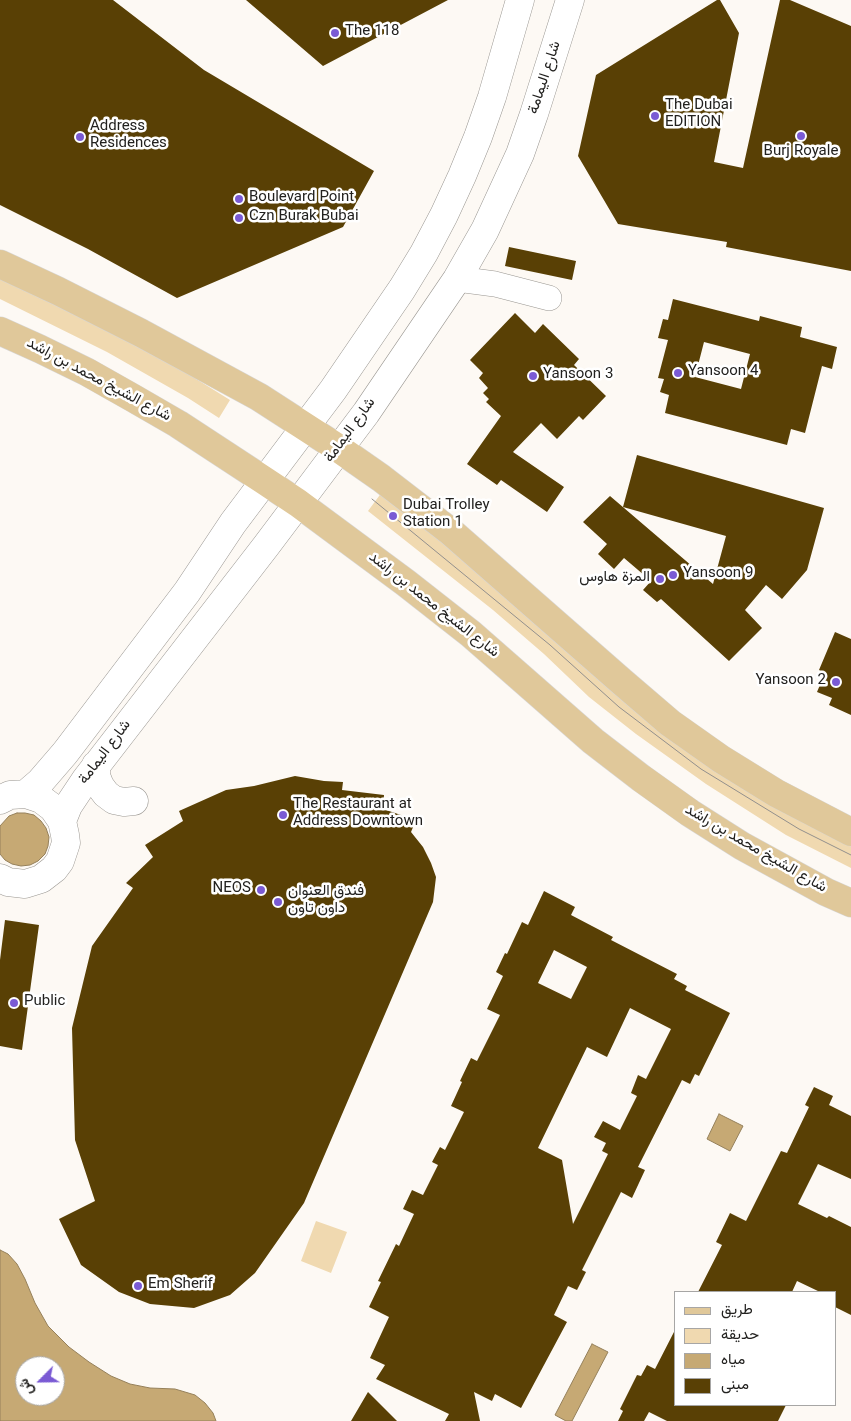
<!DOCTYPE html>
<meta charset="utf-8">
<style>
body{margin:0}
#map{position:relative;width:851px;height:1421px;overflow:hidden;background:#fdf9f4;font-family:Georgia,Vazirmatn,serif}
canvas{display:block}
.legend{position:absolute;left:674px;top:1291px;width:162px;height:115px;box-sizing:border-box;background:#fff;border:1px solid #a7a6a5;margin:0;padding:6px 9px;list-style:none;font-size:15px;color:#22211f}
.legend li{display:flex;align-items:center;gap:10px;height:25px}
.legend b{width:25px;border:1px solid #a7a6a5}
.north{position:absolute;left:15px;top:1356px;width:50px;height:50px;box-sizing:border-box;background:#fff;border:1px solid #a7a6a5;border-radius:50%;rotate:247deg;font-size:14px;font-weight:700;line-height:20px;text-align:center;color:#22211f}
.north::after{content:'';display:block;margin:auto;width:18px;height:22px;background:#7a5ad4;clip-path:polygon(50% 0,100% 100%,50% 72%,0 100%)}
</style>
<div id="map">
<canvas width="851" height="1421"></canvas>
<ul class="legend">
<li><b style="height:6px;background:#e0c89a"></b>طريق</li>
<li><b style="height:14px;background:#f0d9b0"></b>حديقة</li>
<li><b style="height:14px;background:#c6a974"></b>مياه</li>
<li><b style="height:14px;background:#594005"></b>مبنى</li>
</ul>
<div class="north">ش</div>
</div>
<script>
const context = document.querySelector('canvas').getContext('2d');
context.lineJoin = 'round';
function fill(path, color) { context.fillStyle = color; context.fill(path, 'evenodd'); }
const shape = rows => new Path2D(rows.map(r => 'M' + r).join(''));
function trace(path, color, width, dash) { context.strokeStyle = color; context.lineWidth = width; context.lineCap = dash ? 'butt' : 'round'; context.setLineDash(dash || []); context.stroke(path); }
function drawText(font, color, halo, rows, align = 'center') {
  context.font = font + ' Georgia,Vazirmatn,serif'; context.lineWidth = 5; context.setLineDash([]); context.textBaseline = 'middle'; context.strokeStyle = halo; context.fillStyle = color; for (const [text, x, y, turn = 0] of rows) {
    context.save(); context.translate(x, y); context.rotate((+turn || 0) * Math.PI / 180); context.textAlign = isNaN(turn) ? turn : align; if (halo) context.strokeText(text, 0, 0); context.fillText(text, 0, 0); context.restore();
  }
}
fill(shape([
 [0,277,153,352,230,400,219,418,188,398,107,352,0,299],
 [382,492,851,844,851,868,786,835,706,784,636,734,589,697,544,654,493,610,368,511],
 [316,1221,347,1232,331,1273,301,1261]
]), '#f0d9b0');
const water = shape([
 [17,813,25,813,34,815,41,821,46,828,49,837,48,846,45,854,38,861,30,865,21,866,12,864,5,860,0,854,0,826,9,816,17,813],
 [719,1114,743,1126,730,1151,707,1139,719,1114],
 [0,1250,8,1254,17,1264,25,1279,35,1303,48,1326,69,1347,89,1362,111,1376,130,1384,150,1388,175,1389,195,1395,205,1403,213,1413,216,1421,0,1421,0,1250],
 [25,1366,55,1366,55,1396,25,1396,25,1366],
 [592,1344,608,1352,572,1421,566,1421,555,1415,592,1344]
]);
fill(water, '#c6a974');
trace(water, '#95805a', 1);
fill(shape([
 [0,0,113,0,204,70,374,171,343,227,177,298,88,249,0,205],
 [246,0,448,0,323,66],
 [717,0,720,0,739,33,714,162,743,168,780,0,790,0,851,26,851,271,726,247,727,242,618,224,578,156,596,75],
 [509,247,576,261,572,280,505,266],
 [673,299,759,321,760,316,802,327,800,337,837,347,832,369,822,366,805,433,791,429,787,445,665,413,669,395,660,392,664,379,658,378,668,340,658,338,663,319,668,320],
 [704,342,750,354,741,389,695,377],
 [515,313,535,333,543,324,579,359,574,365,606,396,583,420,579,416,557,439,541,423,513,452,564,487,547,512,501,480,497,485,467,464,501,416,486,402,489,399,483,393,488,388,479,378,483,373,470,360],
 [637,455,824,508,807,570,782,599,766,585,745,610,762,628,729,661,661,599,657,602,643,590,651,581,624,558,614,569,598,554,607,544,583,522,610,496,713,584,726,536,623,507],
 [835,632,851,639,851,715,829,705,832,698,817,692,825,673,819,670],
 [295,776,324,781,343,782,342,790,384,795,383,809,416,820,411,832,423,847,431,863,436,877,433,902,304,1203,255,1273,230,1295,194,1308,150,1304,119,1292,81,1265,59,1219,95,1201,75,1140,72,1028,92,946,133,888,126,883,153,857,145,845,183,821,179,811,226,790,254,786],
 [544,891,575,907,571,915,613,937,611,940,677,974,674,979,687,986,685,990,730,1013,699,1076,695,1074,690,1084,682,1080,638,1167,645,1170,632,1198,621,1192,582,1270,586,1272,577,1290,568,1286,554,1315,567,1322,521,1408,495,1394,492,1401,474,1392,480,1421,445,1421,449,1414,376,1379,385,1365,370,1358,389,1317,369,1307,381,1282,378,1281,396,1244,399,1246,414,1214,403,1209,412,1190,423,1195,438,1165,432,1162,440,1147,445,1150,464,1112,451,1106,462,1082,460,1081,471,1058,477,1061,500,1015,487,1009,503,976,496,972,505,953,507,954,522,922,528,925],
 [554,950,587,967,571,999,538,983],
 [630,1008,671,1029,646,1079,638,1075,631,1093,637,1096,620,1130,603,1121,594,1137,606,1143,602,1151,608,1154,573,1224,562,1160,538,1148,587,1047,607,1057],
 [5,920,39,925,22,1050,0,1046,0,960],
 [814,1087,833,1096,829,1105,851,1116,851,1179,818,1164,798,1204,827,1218,829,1216,851,1227,851,1315,835,1307,835,1292,820,1292,797,1281,792,1292,698,1292,722,1245,716,1242,730,1213,746,1221,781,1151,787,1153,809,1107,805,1105],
 [675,1330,675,1405,786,1405,778,1421,667,1421,649,1412,644,1421,618,1421,623,1411,620,1409,637,1375,641,1376,647,1365,655,1369],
 [368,1392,397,1421,351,1421]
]), '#594005');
const street = shape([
 [457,279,495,284,549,298]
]);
const secondary = shape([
 [96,765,96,776,100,786,106,794,114,800,124,802,134,801],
 [26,794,40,782,65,753,187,592,233,523,333,390,402,289,424,253,444,215,462,176,478,137,492,97,520,0],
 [0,800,10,795,26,794,41,799,53,808,62,821,65,835,66,843,60,861,54,869,41,879,25,884,8,882,0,878],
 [62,821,68,806,86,779,266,546,366,413,457,279,485,230,520,154,534,114,570,0]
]);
const primary = shape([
 [0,264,58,291,141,333,259,397,338,448,381,478,451,532,621,681,670,723,721,759,776,793,851,832],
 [0,331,40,349,87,372,133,398,178,424,265,481,298,503,406,583,471,634,593,741,641,778,690,813,742,846,826,892,851,903]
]);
trace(street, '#999691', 26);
trace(secondary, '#999691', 29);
trace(primary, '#d7d7d7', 29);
trace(street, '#fff', 25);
trace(secondary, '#fff', 28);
trace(primary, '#e0c89a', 28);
trace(shape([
 [372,499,550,645,619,707,701,769,799,829,851,855]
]), '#93908d', 1);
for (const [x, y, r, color] of [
 [335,33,5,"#7a5ad4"],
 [655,116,5,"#7a5ad4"],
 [801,136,5,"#7a5ad4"],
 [80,137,5,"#7a5ad4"],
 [239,199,5,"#7a5ad4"],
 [239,218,5,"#7a5ad4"],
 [678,373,5,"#7a5ad4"],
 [533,376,5,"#7a5ad4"],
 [393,516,5,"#7a5ad4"],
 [673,575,5,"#7a5ad4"],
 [660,579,5,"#7a5ad4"],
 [836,682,5,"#7a5ad4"],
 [283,815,5,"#7a5ad4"],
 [261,890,5,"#7a5ad4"],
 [278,902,5,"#7a5ad4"],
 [14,1003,5,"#7a5ad4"],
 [138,1286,5,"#7a5ad4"]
]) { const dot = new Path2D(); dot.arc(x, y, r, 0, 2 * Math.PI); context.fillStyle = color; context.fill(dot); trace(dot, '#fff', 2); }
drawText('15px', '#22211f', '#fff', [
 ["The 118",345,33],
 ["The Dubai",665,107],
 ["EDITION",665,124],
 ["Address",90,128],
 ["Residences",90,145],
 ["Burj Royale",801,153,"center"],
 ["Boulevard Point",249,199],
 ["Czn Burak Bubai",249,218],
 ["Yansoon 4",688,373],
 ["Yansoon 3",543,376],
 ["Dubai Trolley",403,507],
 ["Station 1",403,524],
 ["Yansoon 9",683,575],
 ["المزة هاوس",650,579,"right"],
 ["Yansoon 2",826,682,"right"],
 ["The Restaurant at",293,806],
 ["Address Downtown",293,823],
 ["NEOS",251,890,"right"],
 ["فندق العنوان",288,893],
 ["داون تاون",288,910],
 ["Public",24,1003],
 ["Em Sherif",148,1286]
], 'left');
drawText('15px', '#22211f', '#fff', [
 ["شارع اليمامة",546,78,-72],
 ["شارع الشيخ محمد بن راشد",98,381,28],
 ["شارع اليمامة",351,431,-54],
 ["شارع الشيخ محمد بن راشد",433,606,38],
 ["شارع اليمامة",106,753,-53],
 ["شارع الشيخ محمد بن راشد",755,850,30]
]);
</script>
